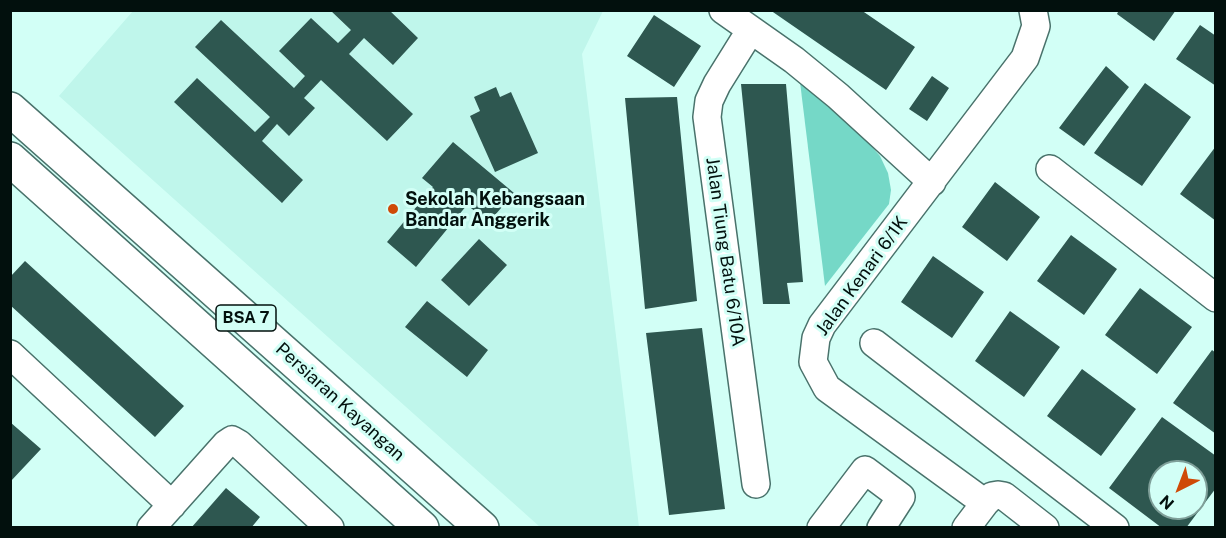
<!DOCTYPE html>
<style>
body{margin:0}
#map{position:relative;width:1226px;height:538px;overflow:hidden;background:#d2fff6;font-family:"Public Sans",sans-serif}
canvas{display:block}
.frame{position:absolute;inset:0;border:12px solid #02100d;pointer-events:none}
.north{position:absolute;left:1148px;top:460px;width:60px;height:60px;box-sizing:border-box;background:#d2fff6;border:2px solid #7f9f99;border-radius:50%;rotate:222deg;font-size:16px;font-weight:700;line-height:24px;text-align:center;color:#02100d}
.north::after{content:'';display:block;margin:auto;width:21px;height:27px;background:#cf4a07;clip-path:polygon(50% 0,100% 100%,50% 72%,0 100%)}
</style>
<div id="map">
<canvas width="1226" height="538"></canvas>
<div class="frame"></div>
<div class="north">N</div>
</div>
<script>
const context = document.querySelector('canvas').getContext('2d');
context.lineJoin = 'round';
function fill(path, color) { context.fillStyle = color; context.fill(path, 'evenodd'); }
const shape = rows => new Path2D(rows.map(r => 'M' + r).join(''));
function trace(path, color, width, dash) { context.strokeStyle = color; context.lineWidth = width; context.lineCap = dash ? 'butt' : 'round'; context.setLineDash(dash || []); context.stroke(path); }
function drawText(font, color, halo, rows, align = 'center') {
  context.font = font + ' "Public Sans",sans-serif'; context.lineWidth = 6; context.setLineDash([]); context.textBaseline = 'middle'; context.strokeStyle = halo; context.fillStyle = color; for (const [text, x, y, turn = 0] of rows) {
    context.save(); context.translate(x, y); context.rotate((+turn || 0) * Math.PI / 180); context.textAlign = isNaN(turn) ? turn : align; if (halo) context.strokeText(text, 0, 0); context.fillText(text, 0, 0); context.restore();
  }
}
fill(shape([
 [133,11,603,11,582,54,639,527,540,527,59,96]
]), '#bff6eb');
fill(shape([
 [800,82,865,139,880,156,888,173,891,190,889,204,825,286]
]), '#75d8c7');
fill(shape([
 [330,10,389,10,418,38,393,65,364,38,349,54,413,114,387,141,321,80,304,98,315,108,289,136,277,124,262,141,303,180,282,203,174,102,197,78,255,132,270,117,195,47,221,20,294,88,305,76,279,51,311,18,338,43,351,30],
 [770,10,861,10,915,47,886,90],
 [1119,10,1176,10,1154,41,1117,14],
 [654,15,701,46,674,87,627,56],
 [1200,25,1216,36,1216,86,1176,59],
 [1106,66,1129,87,1084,146,1059,128],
 [932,76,949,88,927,121,909,109],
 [1145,83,1191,117,1142,186,1094,153],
 [741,84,786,84,803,282,787,283,790,304,763,304],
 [496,87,500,97,511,92,538,153,495,172,470,116,480,111,474,97],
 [677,97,697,301,645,309,625,98],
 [453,142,514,193,489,222,467,205,416,267,387,242,433,187,422,178],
 [1216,146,1216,221,1180,194],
 [995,182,1040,217,1007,261,962,227],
 [1071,235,1117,269,1084,315,1037,281],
 [479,239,507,265,469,306,441,280],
 [933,256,984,292,952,338,901,302],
 [25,261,184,406,155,437,10,305,10,277],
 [1140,288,1192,327,1157,374,1105,335],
 [427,301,488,350,467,377,405,327],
 [1010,311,1060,347,1024,397,975,361],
 [702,328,725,509,669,515,646,333],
 [1212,350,1216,353,1216,434,1173,403],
 [1082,369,1136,409,1101,456,1047,416],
 [1162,417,1216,456,1216,488,1186,528,1162,528,1109,488],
 [1160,472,1196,472,1196,508,1160,508],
 [10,422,41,449,10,482],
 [226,488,260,517,251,528,191,528]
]), '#2e5750');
const minor = shape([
 [723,10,794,60,838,96,932,182],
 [750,31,717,84,709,101,707,117,756,484],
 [1050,169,1216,298],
 [874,343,1115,528],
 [10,354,172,505],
 [985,503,827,388,813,362,816,338,822,325,1025,58,1036,26,1033,10],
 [151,528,226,444,232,440,239,444,330,528],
 [821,528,865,470,901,497,881,528],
 [966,528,985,503,992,496,998,495,1004,496,1045,528]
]);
const major = shape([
 [10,109,482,528],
 [10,159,422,528]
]);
trace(minor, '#49726b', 30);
trace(major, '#49726b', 36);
trace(minor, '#fff', 27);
trace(major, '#fff', 33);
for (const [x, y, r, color] of [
 [393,209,6,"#cf4a07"]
]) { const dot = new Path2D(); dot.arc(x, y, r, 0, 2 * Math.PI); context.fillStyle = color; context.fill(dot); trace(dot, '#d2fff6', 2); }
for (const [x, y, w] of [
 [246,318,60]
]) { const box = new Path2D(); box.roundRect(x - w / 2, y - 13, w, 26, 4.5); context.fillStyle = '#d2fff6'; context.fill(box); trace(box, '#02100d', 1.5); }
drawText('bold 16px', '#02100d', null, [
 ["BSA 7",246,318]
]);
drawText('bold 18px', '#02100d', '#d2fff6', [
 ["Sekolah Kebangsaan",405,199],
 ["Bandar Anggerik",405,220]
], 'left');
drawText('18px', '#02100d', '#d2fff6', [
 ["Jalan Tiung Batu 6/10A",725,252,82],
 ["Jalan Kenari 6/1K",862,276,-54],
 ["Persiaran Kayangan",340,402,42]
]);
</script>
